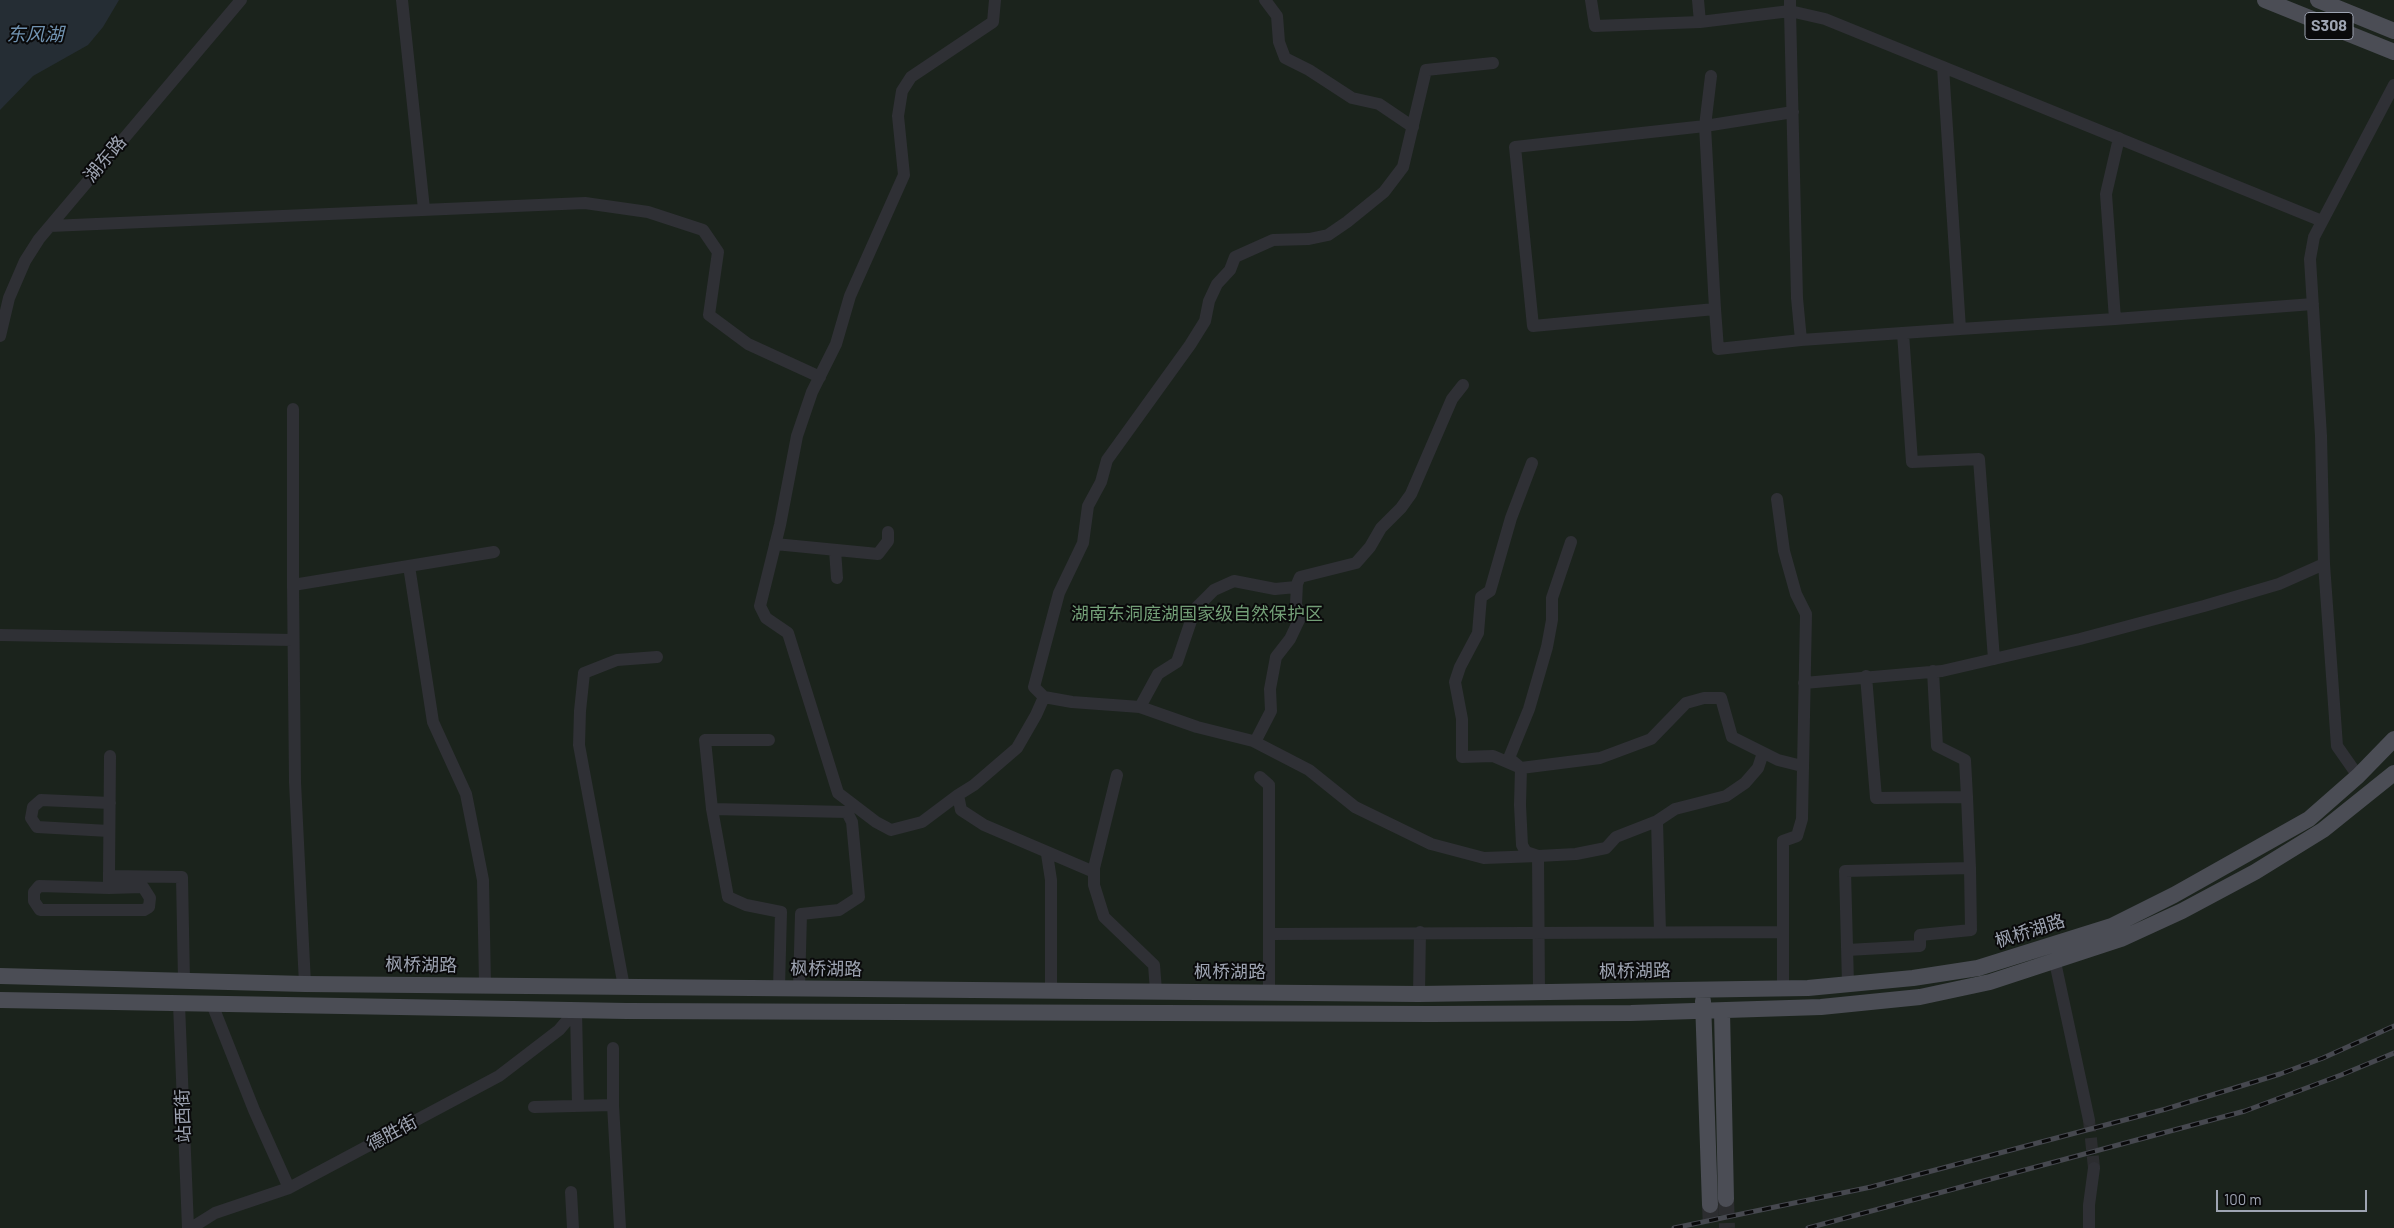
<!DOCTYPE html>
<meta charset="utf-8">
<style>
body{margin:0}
#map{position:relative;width:2394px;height:1228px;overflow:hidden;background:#0f0f10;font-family:Barlow,sans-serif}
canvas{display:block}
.scale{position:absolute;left:2216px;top:1190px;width:151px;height:22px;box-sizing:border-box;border:2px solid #9ea4b2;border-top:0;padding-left:6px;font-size:15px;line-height:18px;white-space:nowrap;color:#9ea4b2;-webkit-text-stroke:4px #0a0a0b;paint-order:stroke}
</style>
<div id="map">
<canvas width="2394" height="1228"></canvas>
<div class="scale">100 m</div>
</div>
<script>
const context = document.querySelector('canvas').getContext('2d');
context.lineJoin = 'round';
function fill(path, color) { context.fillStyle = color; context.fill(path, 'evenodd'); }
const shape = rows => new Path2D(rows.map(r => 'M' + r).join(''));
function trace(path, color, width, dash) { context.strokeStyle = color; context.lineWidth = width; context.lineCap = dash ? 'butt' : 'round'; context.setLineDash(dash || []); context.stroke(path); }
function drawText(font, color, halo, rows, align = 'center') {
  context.font = font + ' Barlow,"Noto Sans SC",sans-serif'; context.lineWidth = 4; context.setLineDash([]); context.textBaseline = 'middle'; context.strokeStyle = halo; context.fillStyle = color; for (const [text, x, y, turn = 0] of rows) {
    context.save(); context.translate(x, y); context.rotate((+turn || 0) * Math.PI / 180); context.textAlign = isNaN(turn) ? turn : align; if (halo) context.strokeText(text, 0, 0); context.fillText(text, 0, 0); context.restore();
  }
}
fill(shape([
 [0,0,2394,0,2394,1228,0,1228]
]), '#1b231c');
fill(shape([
 [0,0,119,0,103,27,88,45,33,76,0,110]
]), '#252d34');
trace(shape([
 [2089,1120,2094,1168]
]), '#2c2d30', 12, [12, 6]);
trace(shape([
 [1726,1199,1727,1228],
 [1710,1205,1711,1228]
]), '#2c2d30', 16, [16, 8]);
trace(shape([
 [402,0,424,209],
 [1265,0,1277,16,1279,42,1285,58,1309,70,1352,98,1379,104,1413,127],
 [1591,0,1595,26,1700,22,1790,11,1797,298,1801,340],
 [1698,0,1700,22],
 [1790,0,1790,11,1825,19,2322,221],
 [1711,76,1705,126,1715,309],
 [1793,112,1705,126,1515,147,1533,326,1715,309,1718,349,1801,340,1960,329,1943,67],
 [2119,138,2106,194,2115,319,2313,304],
 [50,226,585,203,648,212,703,230,718,252,709,315,748,344,820,377],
 [1960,329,2115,319],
 [1903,333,1912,462,1979,459,1994,659],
 [0,336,9,298,25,261,39,239,241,0],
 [293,409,293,585],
 [1532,463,1511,518,1490,591,1481,597,1478,633,1460,667,1455,682,1462,719,1462,757,1493,756,1521,768,1600,758,1651,739,1686,703,1704,698,1721,698,1732,737,1778,760,1802,766],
 [1777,499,1784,551,1796,594,1806,614,1802,819,1797,836,1783,841,1783,932],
 [1571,542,1552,598,1552,620,1547,647,1529,709,1509,758,1521,768,1520,805,1522,845,1526,852,1538,856,1576,854,1606,848,1616,837,1657,821],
 [775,544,878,554,888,541,888,532],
 [835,550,837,578],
 [409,566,433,722,466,794,483,880,485,985],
 [0,635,293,640],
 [1866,676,1876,798,1967,797,1965,760,1937,746,1933,671],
 [1804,683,1942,671,2080,639,2204,606,2279,584,2324,564],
 [1044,697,1072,702,1140,707,1197,727,1253,741,1309,770,1355,807,1431,844,1484,858,1538,856,1539,992],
 [1140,707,1158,674,1177,662,1195,609,1214,590,1234,581,1275,589,1296,587],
 [1255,742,1271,711,1270,689,1276,657,1290,639,1300,618,1296,604,1297,584,1300,577,1356,563,1370,547,1381,528,1401,508,1411,494,1452,399,1463,385],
 [110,756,109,876,182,877,184,981],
 [1117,775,1094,868,1094,885,1104,917,1154,965,1156,991],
 [2358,776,2337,746,2324,564,2321,436,2310,259,2314,237,2394,85],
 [1260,777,1269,785,1269,992],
 [958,795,922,822,891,830,876,822,838,793,788,633,766,618,760,606,780,525,797,436,812,392,836,344,850,296,904,175,898,116,902,91,911,77,993,22,995,0],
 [712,809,705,740,769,740],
 [109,831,37,827,31,818,33,807,41,800,110,803],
 [1047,854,1051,880,1051,991],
 [1094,872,984,825,961,810,958,795,974,785,1017,748,1036,715,1044,697,1034,687,1059,593,1083,543,1088,506,1101,482,1107,460,1190,345,1205,321,1209,301,1217,284,1230,270,1235,257,1273,240,1309,239,1328,235,1347,222,1384,192,1403,167,1426,70,1493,63],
 [109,876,109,888,39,886,34,892,34,901,40,910,144,910,149,907,150,898,143,887,109,888],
 [1660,932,1657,821,1675,809,1726,796,1745,783,1758,768,1763,753],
 [1269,934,1783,932,1783,989],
 [1847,950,1920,946,1920,935,1971,930,1970,868],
 [2055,962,2089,1120],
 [305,984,295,782,293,585,494,552],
 [1848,984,1845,871,1970,868,1967,797],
 [624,987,579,745,580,711,584,673,617,660,657,657],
 [779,988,781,912,746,905,728,897,712,809,847,812,852,822,859,897,839,910,801,914,799,989],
 [1419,994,1420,932],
 [179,1004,188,1228],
 [212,1004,254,1110,289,1188],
 [576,1010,578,1105],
 [613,1105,620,1228],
 [534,1107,613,1105,613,1048],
 [571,1192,573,1228],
 [191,1228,215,1213,289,1188,499,1076,559,1030,576,1010],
 [2089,1228,2089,1205,2094,1168]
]), '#2f3035', 12);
trace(shape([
 [2265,0,2394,52],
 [2318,0,2394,31],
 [0,976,305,984,1419,994,1808,988,1913,978,1978,968,2112,926,2174,895,2309,819,2358,776,2394,739],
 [0,1000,627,1011,1431,1014,1631,1013,1821,1007,1920,997,1990,982,2121,939,2182,911,2255,872,2323,830,2394,773],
 [1703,1001,1710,1205],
 [1722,1011,1726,1199]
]), '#4b4d55', 16);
const rail = shape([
 [1674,1228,1871,1187,2166,1109,2280,1074,2323,1058,2394,1026],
 [1808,1228,2245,1111,2341,1075,2394,1053]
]);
trace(rail, '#46484f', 5);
trace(rail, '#0a0a0b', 3, [9]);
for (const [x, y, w] of [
 [2329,26,48]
]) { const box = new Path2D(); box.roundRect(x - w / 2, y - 13.5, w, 27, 4); context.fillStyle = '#0a0a0b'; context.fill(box); trace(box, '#9ea4b2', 1); }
drawText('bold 16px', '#9ea4b2', null, [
 ["S308",2329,26]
]);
drawText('18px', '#9ea4b2', '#0a0a0b', [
 ["湖东路",105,159,-50],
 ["枫桥湖路",2030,931,-18],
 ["枫桥湖路",421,965,1],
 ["枫桥湖路",826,969,1],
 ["枫桥湖路",1635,971,-1],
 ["枫桥湖路",1230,972],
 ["站西街",183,1116,-92],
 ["德胜街",392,1133,-28]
]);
drawText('18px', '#739f77', '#0a0a0b', [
 ["湖南东洞庭湖国家级自然保护区",1197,614]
]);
drawText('italic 19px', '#7193b1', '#0a0a0b', [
 ["东风湖",35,35]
]);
</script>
